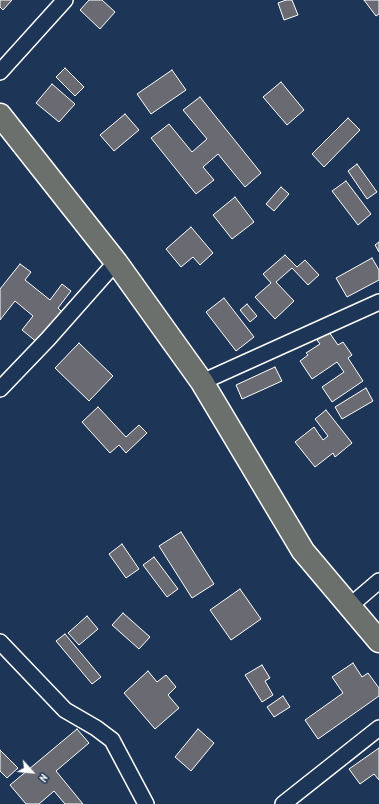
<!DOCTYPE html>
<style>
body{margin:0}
#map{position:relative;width:379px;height:804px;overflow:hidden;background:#1d3557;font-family:Kalam,sans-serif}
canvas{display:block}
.north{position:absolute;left:12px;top:752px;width:40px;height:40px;-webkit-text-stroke:3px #1d3557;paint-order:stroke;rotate:117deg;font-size:11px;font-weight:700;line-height:16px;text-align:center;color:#fff}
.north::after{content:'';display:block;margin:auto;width:14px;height:18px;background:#fff;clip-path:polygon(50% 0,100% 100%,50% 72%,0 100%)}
</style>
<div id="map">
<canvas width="379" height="804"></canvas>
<div class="north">N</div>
</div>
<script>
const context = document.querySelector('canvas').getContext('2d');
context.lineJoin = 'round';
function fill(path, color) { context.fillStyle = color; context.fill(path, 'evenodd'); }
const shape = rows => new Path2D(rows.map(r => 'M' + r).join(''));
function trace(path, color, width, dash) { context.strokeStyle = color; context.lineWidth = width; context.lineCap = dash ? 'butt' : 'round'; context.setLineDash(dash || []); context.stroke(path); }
const building = shape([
 [0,0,12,0,3,10,0,7,0,0],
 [89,0,102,0,115,12,100,29,80,10,89,0],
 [286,0,292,0,298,15,284,20,278,3,286,0],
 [364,0,379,0,379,14,376,16,364,0],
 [65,68,84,87,75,96,56,77,65,68],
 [172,70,186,90,151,114,137,94,172,70],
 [281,82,304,110,287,125,263,97,281,82],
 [52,84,75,104,59,122,36,103,52,84],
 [200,97,261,173,245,187,218,154,203,167,214,180,196,194,151,138,169,124,192,152,207,139,183,110,200,97],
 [125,114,139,130,114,151,100,135,125,114],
 [348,118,360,130,324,167,312,154,348,118],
 [357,164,377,192,367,199,348,171,357,164],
 [346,181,371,214,358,225,332,191,346,181],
 [281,187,289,194,274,211,266,204,281,187],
 [235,197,254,222,232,239,213,215,235,197],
 [191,227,213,253,200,265,193,257,181,267,166,249,191,227],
 [379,242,379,252,375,245,379,242],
 [285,255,297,267,305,260,319,275,308,285,292,268,276,282,294,301,275,319,255,297,271,283,263,274,285,255],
 [372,258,379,270,379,280,347,297,336,278,372,258],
 [20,264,31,272,25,280,50,300,62,284,71,291,58,308,62,312,38,343,22,330,33,316,15,301,0,320,0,289,20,264],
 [224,298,254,337,236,351,206,312,224,298],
 [247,304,257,316,250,322,240,310,247,304],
 [329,332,338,345,343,342,352,355,348,358,363,381,332,402,322,387,344,372,337,362,312,379,300,361,308,355,306,353,320,344,317,340,329,332],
 [79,343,113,376,89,401,55,368,79,343],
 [275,367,282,381,242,399,236,385,275,367],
 [366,388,373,401,342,419,335,407,366,388],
 [98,407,126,437,139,425,147,433,126,453,119,445,110,453,82,422,98,407],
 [326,410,352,443,335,457,333,453,315,467,295,442,314,427,323,440,328,436,315,419,326,410],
 [181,532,214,584,192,598,159,546,181,532],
 [122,544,139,569,126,578,109,554,122,544],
 [154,557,178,589,167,597,143,565,154,557],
 [240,589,261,619,231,640,210,610,240,589],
 [123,613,150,637,139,649,112,625,123,613],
 [87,616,98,629,79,645,68,633,87,616],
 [65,634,101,677,92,684,56,641,65,634],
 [353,663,362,677,368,673,379,688,379,696,318,739,305,720,343,693,332,677,353,663],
 [262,665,270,678,265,681,273,695,262,702,245,675,262,665],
 [148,671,157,682,166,675,176,687,168,695,179,708,155,729,124,693,148,671],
 [283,696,290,707,274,717,267,707,283,696],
 [77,729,89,743,56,771,83,804,65,804,54,791,39,804,26,804,10,785,77,729],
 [198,729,214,743,191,771,175,757,198,729],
 [379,748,379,780,374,774,360,784,349,769,379,748],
 [0,750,18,768,7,778,0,771,0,750]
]);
fill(building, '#696a72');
trace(building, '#fff', 1);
const minor = shape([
 [0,72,65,0],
 [202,382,379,302],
 [0,389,48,339,116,262],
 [351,605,379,581],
 [0,642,65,710,96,728,112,740,146,804],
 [283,804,379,728]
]);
const primary = shape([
 [0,115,116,262,202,382,303,551,379,641]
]);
trace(minor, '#fff', 18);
trace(primary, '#fff', 25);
trace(minor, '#1d3557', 15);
trace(primary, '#6b706d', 22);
</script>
